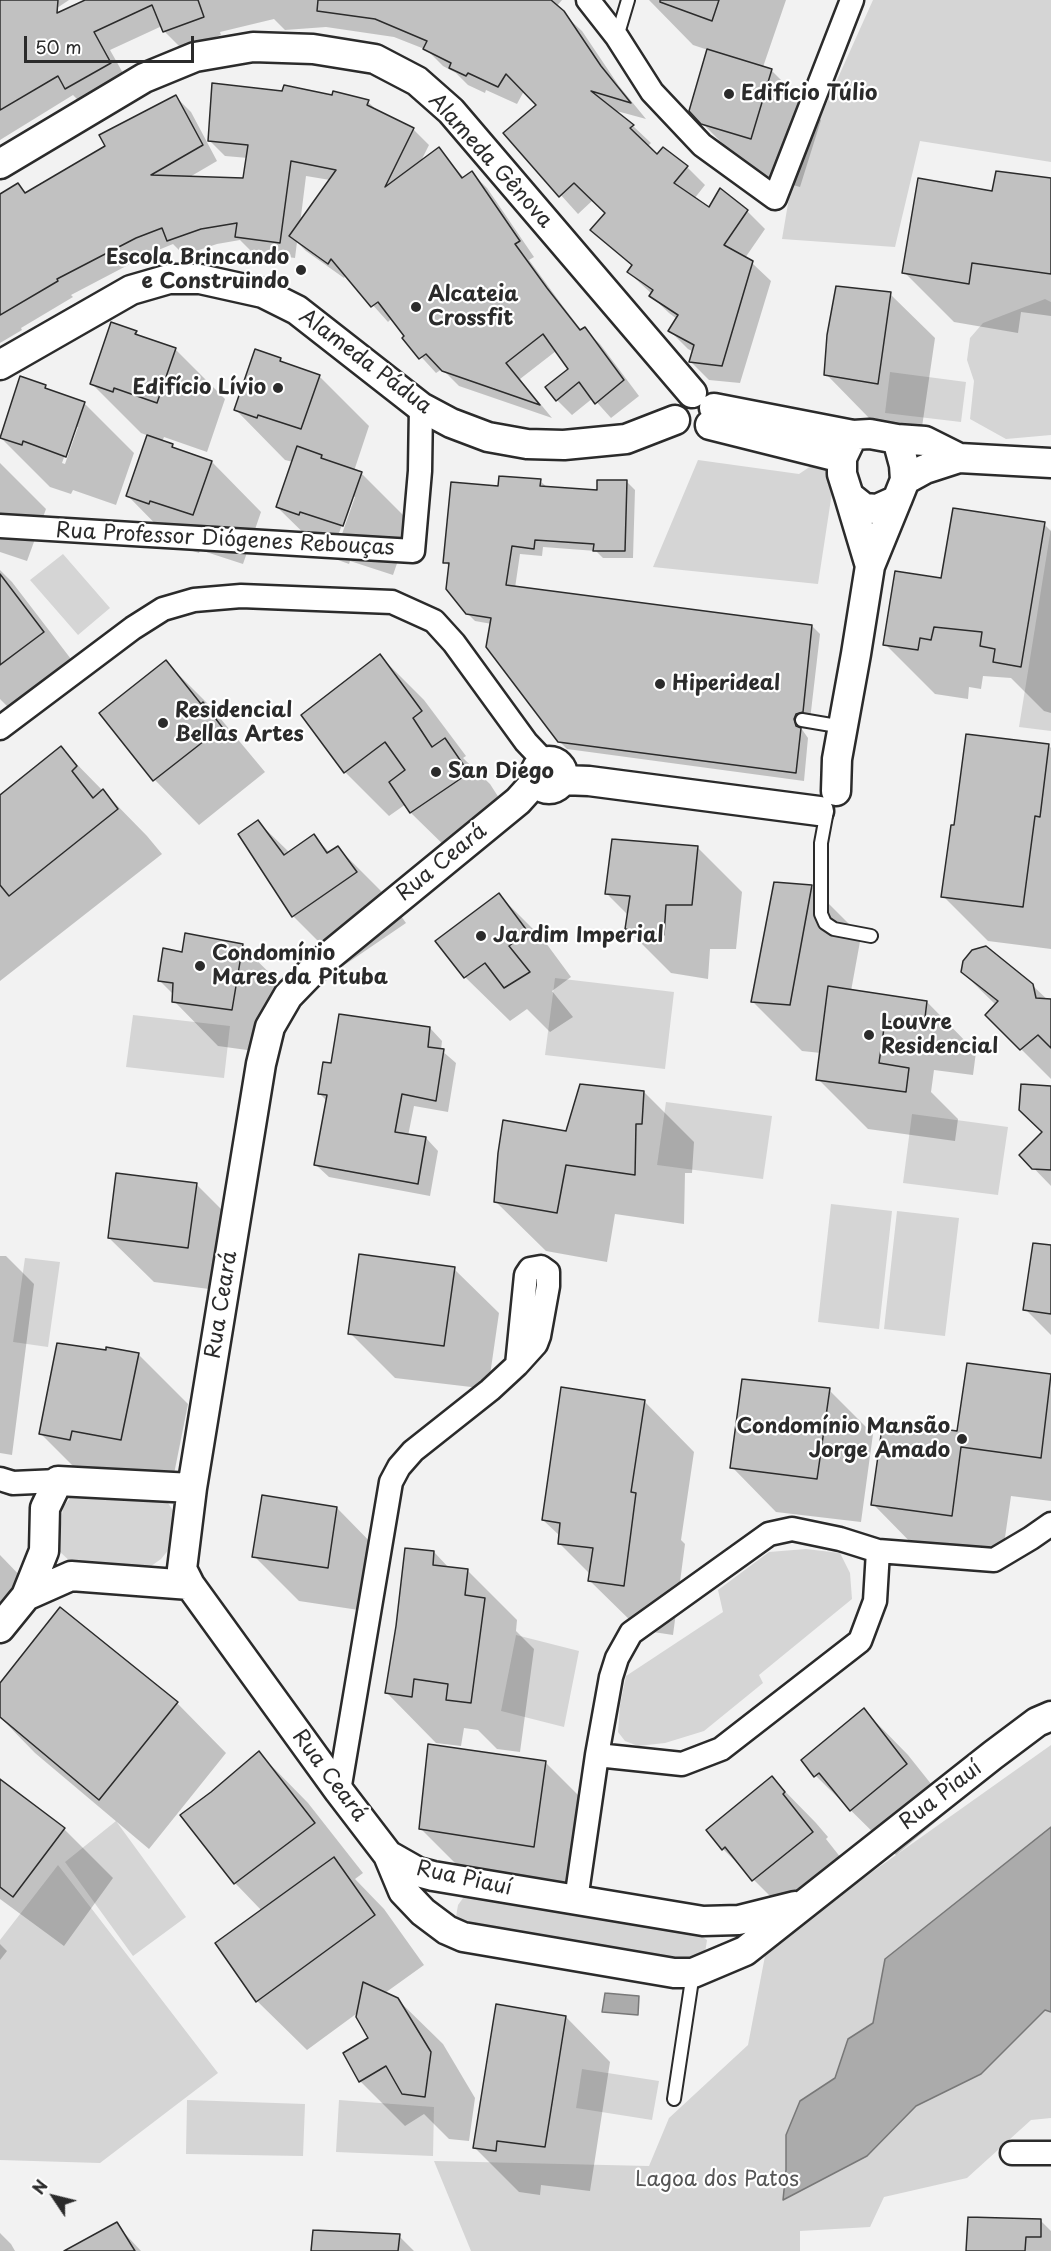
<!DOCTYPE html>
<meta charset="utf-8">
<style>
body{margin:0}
#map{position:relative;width:1051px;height:2251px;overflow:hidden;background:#f2f2f2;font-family:"Playpen Sans",sans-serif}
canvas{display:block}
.north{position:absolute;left:24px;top:2167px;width:60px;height:60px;-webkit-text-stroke:4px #fff;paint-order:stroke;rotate:305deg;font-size:16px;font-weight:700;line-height:24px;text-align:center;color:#2b2b2b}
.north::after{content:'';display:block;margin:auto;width:21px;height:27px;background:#2b2b2b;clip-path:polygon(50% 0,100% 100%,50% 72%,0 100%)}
.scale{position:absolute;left:24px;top:36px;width:170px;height:27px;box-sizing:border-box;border:3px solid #2b2b2b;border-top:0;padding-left:8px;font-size:18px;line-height:21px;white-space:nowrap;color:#2b2b2b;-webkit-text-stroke:4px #fff;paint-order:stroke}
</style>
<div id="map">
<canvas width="1051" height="2251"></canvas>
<div class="north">N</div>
<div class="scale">50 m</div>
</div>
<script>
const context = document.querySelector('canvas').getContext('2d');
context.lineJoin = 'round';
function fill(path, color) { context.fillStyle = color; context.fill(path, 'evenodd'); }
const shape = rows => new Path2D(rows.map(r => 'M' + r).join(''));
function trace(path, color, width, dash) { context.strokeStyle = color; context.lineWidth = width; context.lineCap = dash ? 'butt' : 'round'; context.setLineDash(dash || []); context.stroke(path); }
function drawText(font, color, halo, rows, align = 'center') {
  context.font = font + ' "Playpen Sans",sans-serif'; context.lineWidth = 4.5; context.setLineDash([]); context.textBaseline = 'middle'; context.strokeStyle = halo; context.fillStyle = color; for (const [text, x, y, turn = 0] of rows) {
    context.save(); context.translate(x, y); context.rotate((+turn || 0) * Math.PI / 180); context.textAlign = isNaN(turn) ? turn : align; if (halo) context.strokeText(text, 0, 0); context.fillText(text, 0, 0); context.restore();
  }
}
fill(shape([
 [873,0,1051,0,1051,162,920,141,895,247,782,239,792,180],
 [1045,299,1051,302,1051,435,1006,439,970,419,974,381,967,360,970,338,983,323],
 [890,372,966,382,961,422,885,413],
 [698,460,799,474,811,466,824,465,835,473,818,584,653,567],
 [1051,528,1051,731,1019,727],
 [63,554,110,608,78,635,30,580],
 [555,978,674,992,665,1069,545,1055],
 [133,1015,230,1026,224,1078,126,1067],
 [666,1102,772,1116,763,1179,657,1165],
 [912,1114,1008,1127,998,1195,903,1183],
 [831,1204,892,1211,879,1329,818,1322],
 [897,1211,959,1218,945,1336,884,1329],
 [25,1258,60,1262,48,1347,13,1342],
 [111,1495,156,1496,168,1503,174,1512,170,1548,161,1559,147,1569,74,1565,58,1550,63,1507,72,1496],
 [806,1549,840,1553,850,1573,852,1599,759,1675,763,1683,704,1731,665,1743,638,1746,625,1741,618,1732,620,1705,626,1676,723,1612,718,1590,769,1552],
 [516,1635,579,1651,564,1727,501,1711],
 [1051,1745,1051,1827,885,1959,873,2023,848,2039,835,2078,800,2101,786,2170,783,2200,867,2156,916,2106,981,2074,1045,2009,1051,2012,1051,2118,1031,2120,967,2178,884,2197,870,2227,800,2231,800,2251,471,2251,434,2161,649,2166,669,2118,748,2045,765,1956,820,1909],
 [116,1821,186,1917,133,1956,65,1862],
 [58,1865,218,2073,100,2163,0,2160,0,1940],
 [466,1894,694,1931,707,1940,705,1953,693,1964,465,1925,456,1917,458,1905],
 [582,2069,659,2081,652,2120,576,2108],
 [187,2100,305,2104,303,2156,186,2154],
 [339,2100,434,2107,433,2156,336,2152]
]), '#d5d5d5');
const water = shape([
 [1051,1827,1051,2012,1045,2010,981,2074,916,2106,867,2156,783,2200,786,2170,786,2135,800,2101,835,2078,848,2039,873,2023,885,1959,1051,1827],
 [605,1993,639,1996,638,2015,602,2012,605,1993]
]);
fill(water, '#ababab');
trace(water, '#787878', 1.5);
fill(shape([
 [0,0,69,0,30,26,88,0,562,0,556,7,582,31,619,86,646,119,613,110,633,126,651,143,647,147,658,157,687,167,705,185,694,199,709,209,747,211,765,229,745,258,752,263,771,281,740,383,709,380,691,362,694,352,688,349,670,331,677,319,669,313,651,296,652,294,628,272,633,266,593,230,607,213,593,200,578,214,505,133,538,106,524,91,517,104,486,90,485,93,468,85,456,73,443,66,427,50,394,37,326,27,285,30,274,19,220,32,221,35,182,49,164,31,162,26,110,50,128,82,84,106,73,95,0,140],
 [649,0,786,0,763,67,771,70,821,120,800,187,752,173,702,123,708,50,693,45],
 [176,97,191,112,217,161,188,178,244,180,248,158,225,156,210,141,368,102,379,112,414,130,429,145,420,163,439,149,464,178,472,173,487,188,534,257,529,260,562,305,582,331,584,329,600,344,639,396,611,418,593,398,572,415,557,400,570,369,556,351,520,379,552,418,459,386,442,369,436,373,404,338,406,337,392,318,388,322,346,275,344,278,306,251,297,242,295,258,252,252,240,240,217,244,184,255,173,244,151,253,71,295,73,297,21,328,22,330,0,343,0,196,18,185,27,194,107,146],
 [306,176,330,180,300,224],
 [1051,179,1051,316,1021,312,1018,333,954,322,904,272,994,193],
 [890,294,935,338,922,427,870,419,826,374],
 [136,332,141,338,175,349,225,399,207,452,164,437,162,442,172,445,178,451,212,462,261,512,243,564,200,550,199,553,177,546,128,496,149,436,141,433,91,383],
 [280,359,285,364,319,376,369,426,354,471,361,473,411,523,393,575,350,561,349,564,327,556,277,507,293,462,285,460,236,410],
 [352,497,355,497,342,534,339,533],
 [45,386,50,391,84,403,134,453,116,505,73,490,71,494,50,487,0,437],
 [75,427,78,427,65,464,62,463],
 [0,463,46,509,27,561,0,552],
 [540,481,548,488,598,492,627,482,635,490,633,558,603,558,596,551,543,547,542,556,520,554,515,588,812,626,820,634,810,720,804,722,801,728,808,738,804,781,567,749,559,741,492,624,475,621,467,613,450,567,445,562,499,488],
 [1044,524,1051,531,1051,713,1044,711,1011,678,983,676,981,689,969,687,968,699,935,694,885,644,942,580],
 [0,570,12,582,74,663,11,710,0,699],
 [380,656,424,700,466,756,463,758,490,784,512,818,456,857,411,813,406,804,389,816,345,772],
 [166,662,210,706,265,772,199,825,155,780,101,713],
 [1049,746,1051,748,1051,949,988,941,943,896,956,827],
 [61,748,147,836,162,854,0,981,0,796],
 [258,822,290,853,314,836,330,853,338,848,388,898,406,923,343,966,293,916],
 [697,847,742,892,736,949,710,949,708,979,671,973,626,928,628,915,606,893],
 [811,886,861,936,851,991,927,1002,976,1052,973,1075,934,1070,931,1092,958,1119,955,1141,868,1129,818,1079,821,1053,802,1051,753,1002],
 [499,895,543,939,571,977,552,991,573,1017,550,1032,527,1009,510,1021,465,977],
 [242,946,287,990,276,1054,218,1046,174,1001,174,995,159,980,183,953],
 [962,972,1032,985,1051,1003,1051,1079,987,1015,996,1005],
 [430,1028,442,1041,441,1050,456,1063,448,1112,414,1106,408,1136,426,1138,438,1151,430,1196,329,1177,316,1165,327,1101,320,1094,332,1065],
 [644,1092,694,1142,692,1173,685,1173,684,1224,615,1214,607,1262,546,1251,496,1202,567,1132],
 [1051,1093,1051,1186,1021,1155,1044,1132],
 [196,1184,241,1229,233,1292,154,1282,109,1238],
 [1051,1247,1051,1335,1025,1309],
 [0,1256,6,1256,34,1284,12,1455,0,1453],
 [454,1269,499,1313,488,1389,395,1378,350,1333],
 [138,1354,188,1404,171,1489,90,1483,41,1434],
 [968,1364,1051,1376,1051,1501,1011,1496,1001,1565,922,1554,873,1504,959,1432],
 [829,1390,873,1434,861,1522,776,1512,732,1467],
 [645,1402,694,1452,681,1540,685,1544,673,1635,640,1630,590,1581,591,1575,559,1543,560,1536,543,1520],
 [337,1508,381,1553,372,1612,299,1601,254,1556],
 [434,1552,450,1569,467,1570,517,1620,516,1631,534,1649,520,1752,497,1749,478,1730,464,1728,461,1746,436,1743,387,1693],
 [0,1555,27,1583,0,1637],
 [0,1685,177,1703,226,1753,149,1849,35,1753,0,1717],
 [864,1710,908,1755,951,1809,896,1855,816,1776,803,1761],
 [259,1753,308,1803,363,1873,355,1879,384,1909,424,1965,385,1993,397,1999,443,2044,475,2098,469,2141,449,2139,424,2114,405,2126,360,2081,370,2039,356,2014,307,2050,257,2001,262,1911,235,1883,182,1815],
 [545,1762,595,1812,583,1896,470,1878,420,1828],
 [772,1778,816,1823,828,1837,826,1839,856,1877,798,1924,723,1849],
 [0,1781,64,1829,113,1878,64,1946,0,1899],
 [0,1944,7,1951,0,1960],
 [566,2017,610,2062,590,2191,541,2185,540,2195,519,2192,474,2147],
 [1041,2221,1051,2231,1051,2251,968,2251],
 [116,2224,141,2251,67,2251],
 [0,2233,11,2244,15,2251,0,2251],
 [399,2236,414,2251,313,2251]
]), '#0003');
const building = shape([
 [0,0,58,0,57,13,85,0,198,0,204,17,163,32,152,5,94,32,111,63,65,89,58,76,0,110,0,0],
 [318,0,551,0,564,11,601,66,631,103,591,91,634,125,630,128,657,154,663,147,688,166,674,183,709,207,720,188,748,210,724,245,753,261,722,366,689,362,694,345,668,331,678,315,649,296,653,290,627,272,632,265,590,230,605,213,574,183,559,197,503,133,536,105,506,74,498,87,468,73,466,76,449,68,451,63,423,49,427,41,375,19,317,11,318,0],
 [660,0,719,0,712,21,660,2,660,0],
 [707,49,772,69,751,139,701,124,689,111,707,49],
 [212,83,282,91,284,85,332,95,333,91,369,100,367,105,414,128,385,187,439,147,462,178,472,171,520,241,515,244,547,288,580,330,585,327,624,380,595,404,579,382,556,401,545,387,568,369,543,334,506,363,540,405,442,371,426,354,419,359,402,338,404,336,378,302,371,307,331,259,328,264,289,236,336,170,291,161,280,243,235,237,237,223,201,229,167,241,162,228,136,238,57,279,58,281,0,315,0,194,18,183,25,193,105,146,99,135,176,95,203,145,151,175,243,178,248,145,208,141,212,83],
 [996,171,1051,178,1051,274,972,263,969,284,902,273,918,178,992,191,996,171],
 [836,286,891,292,878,384,824,375,827,335,836,286],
 [111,322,137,331,135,334,176,348,157,403,114,388,113,392,90,384,111,322],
 [255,349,281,358,280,361,320,375,301,429,258,415,257,418,234,410,255,349],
 [20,376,46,385,45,388,85,402,66,457,23,441,22,445,0,438,20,376],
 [147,435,173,444,172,447,212,461,193,515,150,501,149,504,126,496,147,435],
 [297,446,322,455,321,458,362,472,343,526,300,512,299,515,276,507,297,446],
 [499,476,541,479,540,486,597,490,597,480,627,480,625,551,593,551,594,544,535,540,534,549,512,546,506,585,812,625,803,712,796,714,794,719,796,726,801,728,796,773,558,742,486,647,491,618,466,614,446,589,449,563,443,563,451,482,498,486,499,476],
 [953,508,1045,522,1021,667,993,662,995,649,980,646,982,632,934,627,931,640,920,638,918,650,883,645,895,571,941,578,953,508],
 [0,574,44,632,0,665,0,574],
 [380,654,422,711,413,718,432,747,445,738,469,773,410,813,389,782,405,770,385,742,344,773,301,715,380,654],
 [166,660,201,704,203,702,222,727,153,781,99,713,166,660],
 [966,734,1049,744,1040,817,1035,816,1023,907,941,897,951,825,954,825,966,734],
 [61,746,77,766,72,771,93,798,103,789,118,809,9,896,0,885,0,795,61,746],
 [258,820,284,855,314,834,327,853,338,846,357,872,292,917,238,834,258,820],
 [612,839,698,846,692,905,666,905,664,935,625,929,630,896,605,894,612,839],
 [774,882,812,885,790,1005,751,1002,774,882],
 [499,893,528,932,509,946,530,972,504,988,485,963,464,978,435,941,499,893],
 [185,933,243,944,232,1010,172,1002,173,983,158,981,163,948,182,952,185,933],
 [986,946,1033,984,1036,998,1051,999,1051,1048,1038,1035,1020,1050,985,1015,998,1001,961,972,963,961,972,950,986,946],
 [828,986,927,1001,924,1026,885,1021,879,1063,909,1068,906,1092,816,1080,828,986],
 [339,1014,430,1027,428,1047,444,1049,436,1101,402,1094,395,1132,426,1137,418,1184,314,1165,327,1095,318,1094,323,1062,331,1063,339,1014],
 [580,1084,644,1091,642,1124,636,1124,635,1175,566,1165,557,1213,494,1202,498,1153,503,1120,566,1131,580,1084],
 [1021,1084,1051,1086,1051,1170,1032,1169,1019,1155,1042,1132,1019,1110,1021,1084],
 [116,1173,197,1183,188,1248,108,1238,116,1173],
 [1033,1243,1051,1245,1051,1314,1023,1310,1033,1243],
 [359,1254,455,1267,444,1346,348,1334,359,1254],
 [57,1343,106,1350,106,1347,139,1353,121,1440,72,1431,70,1440,39,1434,57,1343],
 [967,1363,1051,1374,1041,1458,961,1447,952,1516,871,1505,883,1421,957,1431,967,1363],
 [742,1379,830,1388,817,1479,730,1468,742,1379],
 [561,1387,645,1400,631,1492,636,1493,624,1586,588,1581,593,1548,558,1544,560,1523,542,1520,561,1387],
 [262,1495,337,1507,328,1568,252,1557,262,1495],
 [405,1548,434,1551,433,1565,468,1569,465,1595,485,1598,471,1703,446,1700,448,1684,414,1679,412,1697,385,1693,396,1626,405,1548],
 [60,1607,178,1702,99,1800,0,1717,0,1683,60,1607],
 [864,1708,907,1764,850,1811,819,1773,814,1777,801,1760,864,1708],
 [428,1744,546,1761,534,1847,419,1829,428,1744],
 [259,1751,315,1823,234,1884,180,1815,211,1792,259,1751],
 [772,1776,785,1792,783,1794,813,1832,752,1881,725,1847,722,1850,706,1830,772,1776],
 [0,1779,65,1828,13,1897,0,1887,0,1779],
 [334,1857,375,1915,256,2002,215,1943,334,1857],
 [363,1982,398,1998,431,2052,425,2097,402,2094,386,2066,359,2082,343,2053,368,2038,356,2017,363,1982],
 [496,2004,566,2016,545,2147,497,2141,496,2151,473,2148,496,2004],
 [968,2217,1041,2219,1041,2237,1026,2237,1025,2251,966,2251,968,2217],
 [117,2222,135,2251,64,2251,117,2222],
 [313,2230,400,2234,398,2251,311,2251,313,2230]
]);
fill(building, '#c1c1c1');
trace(building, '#2b2b2b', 1.5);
const service = shape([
 [617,37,628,0],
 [802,720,843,727],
 [826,816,821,843,821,914,825,923,834,929,871,936],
 [674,2099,693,1973]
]);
const minor = shape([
 [588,0,617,37,652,92,702,145,775,198,852,0],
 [0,526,413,551,420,471,421,407],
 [0,728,133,628,163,609,194,600,241,596,392,602,434,621,454,643,526,742,544,761],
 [0,1479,13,1483,58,1481],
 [597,1755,682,1764,721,1749,860,1641,875,1601,878,1551],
 [339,1791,391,1482,399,1467,413,1451,490,1390,517,1365,536,1344,539,1336,548,1286,548,1272,541,1267,530,1269,526,1275,517,1365],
 [576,1900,597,1755,611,1677,617,1658,631,1633,769,1534,792,1529,840,1539,878,1551,994,1560,1031,1538,1051,1524],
 [1012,2153,1051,2153]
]);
const tertiary = shape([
 [0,164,144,78,195,57,253,47,313,49,375,59,417,81,451,111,692,393],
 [0,365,131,290,169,279,200,279,263,293,297,310,421,407,451,423,488,437,527,444,564,445,626,439,675,420],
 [714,408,853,435,870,434,897,439,904,465,905,480,897,500,877,509,864,508,849,496,842,474,842,458,853,435],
 [710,425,842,458],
 [897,439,925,441,959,458,1051,463],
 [905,480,925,469,959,458],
 [849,496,870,566],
 '535 775a14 14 0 1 1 28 0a14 14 0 1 1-28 0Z',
 [562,780,589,781,819,811],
 [536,781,518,801,318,965,288,996,270,1027,261,1064,192,1488,182,1569,190,1585,339,1791,388,1855,403,1891,423,1912,447,1930,463,1937,674,1973,693,1973,745,1951,993,1755,1037,1722,1051,1716],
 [836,791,837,759,856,654,870,566,897,500],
 [26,1596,71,1576,190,1585],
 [0,1628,26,1596,44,1551,45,1508,58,1481,192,1488],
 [388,1855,418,1872,433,1876,703,1921,739,1920,795,1906]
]);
trace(service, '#2b2b2b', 16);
trace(minor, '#2b2b2b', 27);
trace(tertiary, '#2b2b2b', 33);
trace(service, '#fff', 12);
trace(minor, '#fff', 22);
trace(tertiary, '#fff', 28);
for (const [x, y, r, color] of [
 [729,94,6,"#2b2b2b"],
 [301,270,6,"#2b2b2b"],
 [416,307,6,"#2b2b2b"],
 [278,388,6,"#2b2b2b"],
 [660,684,6,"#2b2b2b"],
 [163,723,6,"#2b2b2b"],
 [436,772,6,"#2b2b2b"],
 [481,936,6,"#2b2b2b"],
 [200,966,6,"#2b2b2b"],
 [869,1035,6,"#2b2b2b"],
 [962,1439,6,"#2b2b2b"]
]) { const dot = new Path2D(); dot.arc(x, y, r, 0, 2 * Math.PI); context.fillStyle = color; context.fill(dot); trace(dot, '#fff', 2); }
drawText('bold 21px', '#2b2b2b', '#fff', [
 ["Edifício Túlio",741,94],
 ["Escola Brincando",289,258,"right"],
 ["e Construindo",289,282,"right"],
 ["Alcateia",428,295],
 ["Crossfit",428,319],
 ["Edifício Lívio",266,388,"right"],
 ["Hiperideal",672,684],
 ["Residencial",175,711],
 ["Bellas Artes",175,735],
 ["San Diego",448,772],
 ["Jardim Imperial",493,936],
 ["Condomínio",212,954],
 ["Mares da Pituba",212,978],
 ["Louvre",881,1023],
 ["Residencial",881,1047],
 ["Condomínio Mansão",950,1427,"right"],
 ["Jorge Amado",950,1451,"right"]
], 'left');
drawText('21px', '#2b2b2b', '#fff', [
 ["Alameda Gênova",490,161,48],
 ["Alameda Pádua",365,362,37],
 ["Rua Professor Diógenes Rebouças",225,540,3],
 ["Rua Ceará",442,863,-39],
 ["Rua Ceará",222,1305,-81],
 ["Rua Ceará",329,1776,53],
 ["Rua Piauí",941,1796,-38],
 ["Rua Piauí",464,1879,12]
]);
drawText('21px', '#565656', '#fff', [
 ["Lagoa dos Patos",717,2180]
]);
</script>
